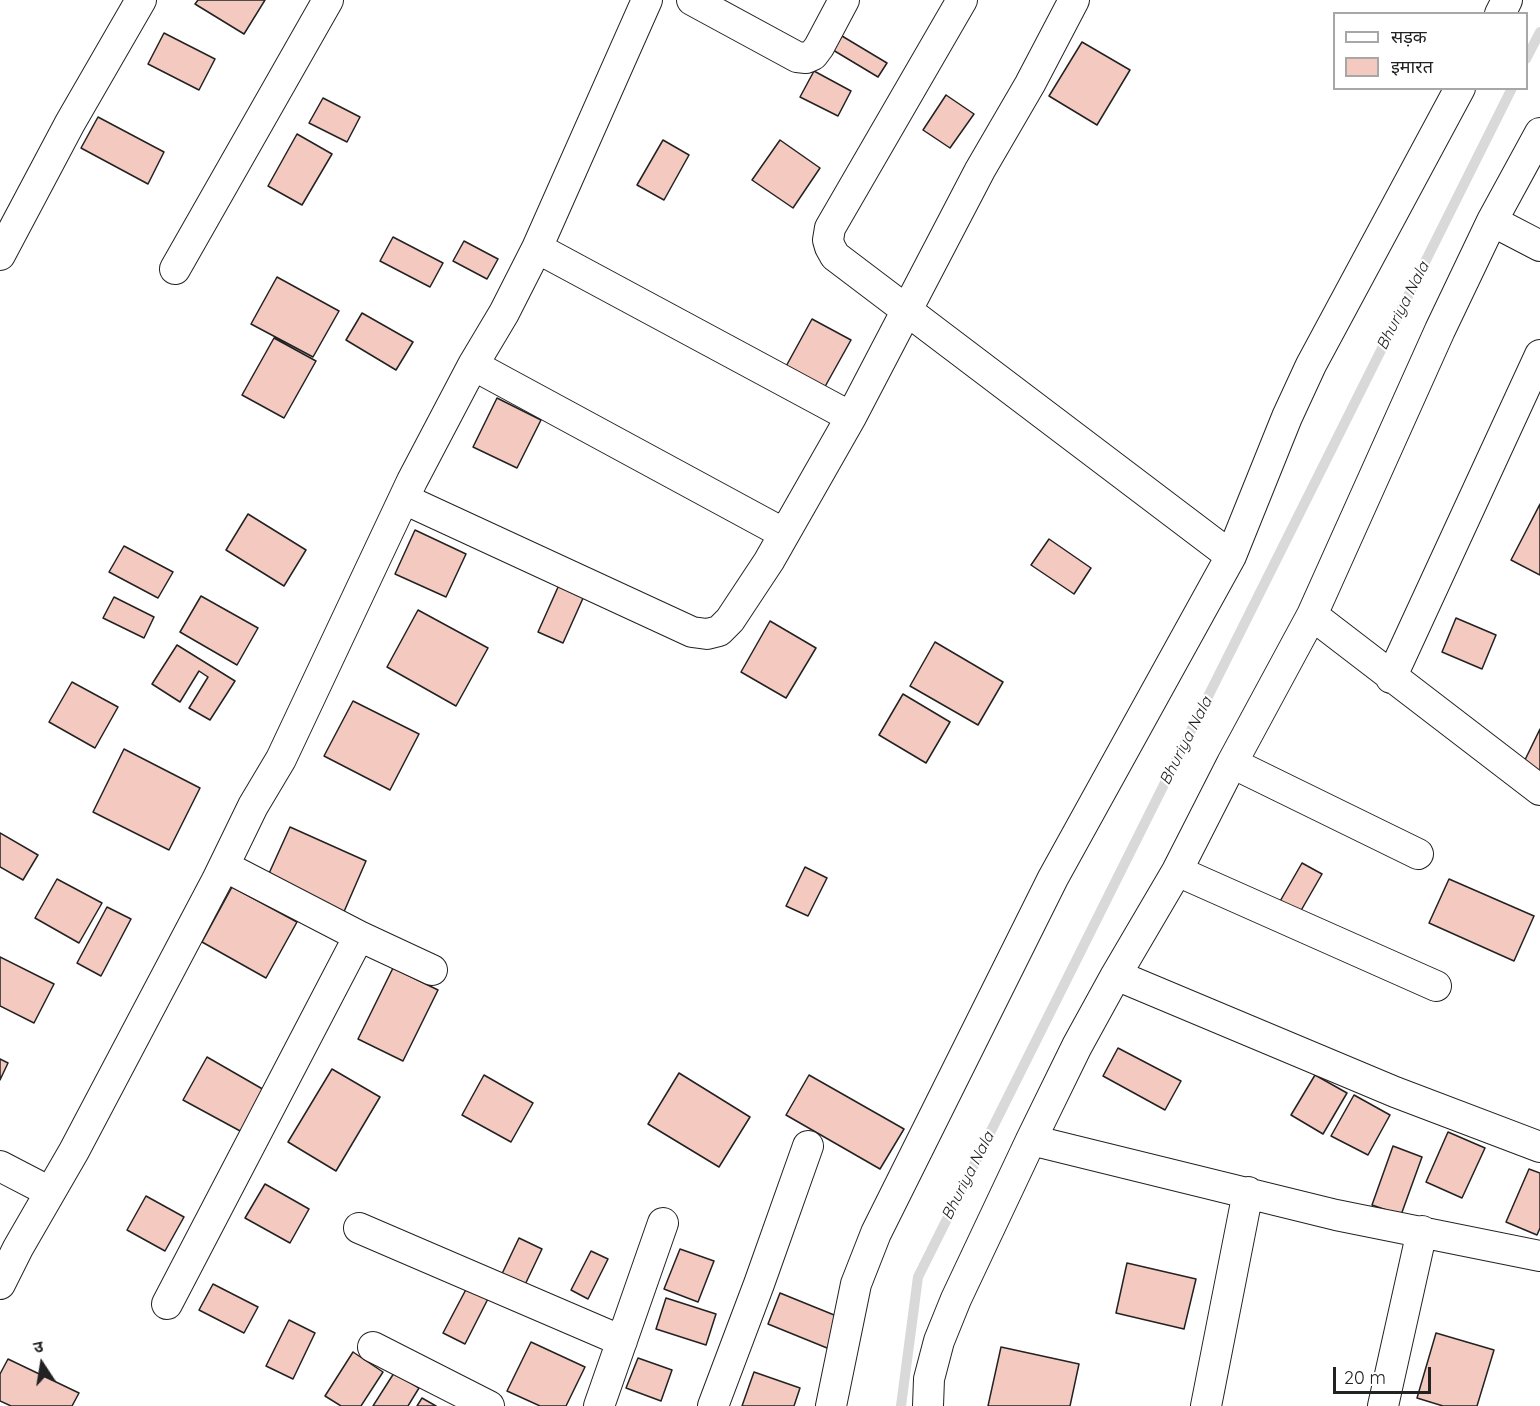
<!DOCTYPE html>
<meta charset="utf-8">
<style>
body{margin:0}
#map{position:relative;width:1540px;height:1406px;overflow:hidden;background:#fff;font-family:Quicksand,"Noto Sans Devanagari",sans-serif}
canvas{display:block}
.legend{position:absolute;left:1333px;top:12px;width:195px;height:78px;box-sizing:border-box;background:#fff;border:2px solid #a7a7a7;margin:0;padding:8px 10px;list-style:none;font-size:18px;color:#222}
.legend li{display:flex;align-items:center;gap:12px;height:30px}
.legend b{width:30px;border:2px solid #a7a7a7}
.north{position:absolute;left:12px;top:1334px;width:60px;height:60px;-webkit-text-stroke:4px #fff;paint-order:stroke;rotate:348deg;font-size:16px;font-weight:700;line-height:24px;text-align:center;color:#222}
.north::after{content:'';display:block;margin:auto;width:21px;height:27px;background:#222;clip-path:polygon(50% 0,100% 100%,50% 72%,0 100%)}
.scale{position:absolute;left:1333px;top:1367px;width:98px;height:27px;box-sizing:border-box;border:3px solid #222;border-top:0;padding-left:8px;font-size:18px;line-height:21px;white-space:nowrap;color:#222;-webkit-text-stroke:4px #fff;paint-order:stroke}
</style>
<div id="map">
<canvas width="1540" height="1406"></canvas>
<ul class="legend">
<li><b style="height:8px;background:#fff"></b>सड़क</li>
<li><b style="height:16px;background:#f3c9c0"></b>इमारत</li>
</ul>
<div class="north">उ</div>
<div class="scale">20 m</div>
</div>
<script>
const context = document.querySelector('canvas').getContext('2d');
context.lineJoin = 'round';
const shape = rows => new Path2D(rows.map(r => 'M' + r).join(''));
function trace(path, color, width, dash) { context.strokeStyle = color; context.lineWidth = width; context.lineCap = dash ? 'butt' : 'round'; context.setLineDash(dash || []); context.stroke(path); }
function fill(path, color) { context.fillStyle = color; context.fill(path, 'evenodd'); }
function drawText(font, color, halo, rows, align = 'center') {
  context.font = font + ' Quicksand,sans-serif'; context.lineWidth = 4.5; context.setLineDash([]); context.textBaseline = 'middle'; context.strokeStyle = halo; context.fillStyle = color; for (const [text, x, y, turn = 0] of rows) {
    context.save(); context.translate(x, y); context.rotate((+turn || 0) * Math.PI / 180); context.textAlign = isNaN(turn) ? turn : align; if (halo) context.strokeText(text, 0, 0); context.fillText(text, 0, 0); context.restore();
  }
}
trace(shape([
 [1526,59,1540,32],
 [901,1406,918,1277,1512,88]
]), '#d9d9d9', 10);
const building = shape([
 [198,0,265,0,244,34,195,4,198,0],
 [164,33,215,59,199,90,148,64,164,33],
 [842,36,887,63,878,77,833,50,842,36],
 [1082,42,1130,70,1097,125,1049,96,1082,42],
 [814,71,851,91,838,116,800,97,814,71],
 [946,95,974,114,950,148,923,130,946,95],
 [323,98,360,117,347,142,309,123,323,98],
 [98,117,164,152,148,184,81,148,98,117],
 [297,134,332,154,302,205,268,186,297,134],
 [663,140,689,155,664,200,637,185,663,140],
 [780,140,820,168,793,208,752,180,780,140],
 [393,237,443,263,430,287,380,261,393,237],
 [464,241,498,259,487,279,453,261,464,241],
 [277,277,339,311,313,357,251,324,277,277],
 [362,313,413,342,396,370,346,340,362,313],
 [812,319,851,340,822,392,784,370,812,319],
 [274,338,316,361,284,418,242,395,274,338],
 [497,398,541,420,517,468,473,447,497,398],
 [1540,504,1540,575,1511,560,1540,504],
 [248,514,306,550,284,586,226,550,248,514],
 [415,530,466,554,446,597,395,574,415,530],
 [1049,539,1091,568,1074,594,1031,565,1049,539],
 [124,546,173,572,158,598,109,572,124,546],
 [563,576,588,587,563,643,538,632,563,576],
 [201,596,258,628,237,665,180,632,201,596],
 [114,597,154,617,144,638,103,618,114,597],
 [418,610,488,648,456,706,387,667,418,610],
 [1456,618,1496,635,1482,669,1442,652,1456,618],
 [770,621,816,648,786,698,741,672,770,621],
 [935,642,1003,682,978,725,910,686,935,642],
 [177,645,235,681,210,720,189,708,208,677,199,671,180,702,152,684,177,645],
 [72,682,118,707,95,748,49,722,72,682],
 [903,694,950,722,926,763,879,735,903,694],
 [353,701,419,734,390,790,324,756,353,701],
 [1540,729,1540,775,1522,766,1540,729],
 [124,749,200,788,169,850,93,812,124,749],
 [290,827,366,861,343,914,266,880,290,827],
 [0,833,38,855,23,880,0,867,0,833],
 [1302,863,1322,874,1295,921,1275,910,1302,863],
 [805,867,827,878,808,916,786,906,805,867],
 [57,879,102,903,79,943,35,918,57,879],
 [1449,879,1534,916,1514,961,1429,923,1449,879],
 [232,887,297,922,266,978,202,942,232,887],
 [107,907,131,919,101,976,77,963,107,907],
 [0,957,54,984,34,1023,0,1006,0,957],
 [393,968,438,990,403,1061,358,1039,393,968],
 [1118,1048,1181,1081,1165,1110,1103,1076,1118,1048],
 [207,1057,266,1091,242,1132,183,1100,207,1057],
 [0,1059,8,1063,0,1080,0,1059],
 [332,1069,380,1097,336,1171,288,1142,332,1069],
 [679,1073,750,1117,719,1167,648,1124,679,1073],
 [484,1075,533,1103,511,1142,462,1115,484,1075],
 [809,1075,904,1129,880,1169,786,1115,809,1075],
 [1315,1075,1347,1093,1323,1134,1291,1115,1315,1075],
 [1354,1095,1390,1115,1368,1155,1331,1136,1354,1095],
 [1448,1132,1485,1148,1462,1198,1426,1182,1448,1132],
 [1393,1146,1422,1157,1401,1215,1372,1205,1393,1146],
 [1529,1169,1540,1173,1540,1228,1537,1235,1506,1222,1529,1169],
 [265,1184,309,1209,290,1243,245,1218,265,1184],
 [146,1196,184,1217,165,1251,127,1230,146,1196],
 [519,1238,542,1249,522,1291,499,1280,519,1238],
 [680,1249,714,1261,698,1302,664,1289,680,1249],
 [591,1251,608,1259,588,1299,571,1290,591,1251],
 [1127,1263,1196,1279,1184,1329,1116,1313,1127,1263],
 [472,1278,493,1289,465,1344,443,1333,472,1278],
 [213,1284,258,1307,244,1333,199,1310,213,1284],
 [780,1293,844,1319,832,1350,768,1324,780,1293],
 [666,1298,716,1314,706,1345,656,1329,666,1298],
 [289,1320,315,1333,293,1379,266,1366,289,1320],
 [1436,1333,1494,1350,1477,1406,1443,1406,1417,1398,1436,1333],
 [531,1342,585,1367,566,1406,540,1406,507,1391,531,1342],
 [1001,1347,1079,1364,1070,1406,988,1406,1001,1347],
 [353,1352,383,1372,361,1406,341,1406,325,1396,353,1352],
 [638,1358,672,1370,661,1401,626,1388,638,1358],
 [8,1359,79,1393,72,1406,11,1406,0,1401,0,1374,8,1359],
 [754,1372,800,1388,794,1406,742,1406,754,1372],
 [394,1373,419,1388,408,1406,373,1406,394,1373],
 [422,1398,436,1406,417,1406,422,1398]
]);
fill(building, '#f3c9c0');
trace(building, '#222', 1.5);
const minor = shape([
 [692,0,797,57,806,58,813,55,819,47,844,0],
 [962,0,830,228,828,240,830,247,835,256,1231,556],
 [1500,14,1507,0],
 [1492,221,1540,246],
 [537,248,851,417],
 [0,255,70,123,141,0],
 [175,269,328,0],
 [473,365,783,533],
 [404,499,692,632,707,634,719,631,730,620,769,561,851,417,980,170,1030,84,1074,0],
 [1312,615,1540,790],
 [1391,678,1540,355],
 [1232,763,1418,854],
 [224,866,359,936,432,970],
 [1177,871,1436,986],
 [1116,975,1395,1092,1540,1147],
 [1031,1140,1336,1215,1540,1256],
 [0,1166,50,1192],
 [359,1228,622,1341],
 [0,1284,18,1248,74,1151,217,880,253,806,281,759,412,481,473,365,504,313,537,248,647,0],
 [167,1304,359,936],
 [373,1347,489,1406],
 [599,1406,663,1223],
 [713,1406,759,1284,808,1146],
 [831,1406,856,1284,876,1233,1053,878,1231,556,1287,417,1311,365,1460,88],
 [928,1406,929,1379,939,1341,956,1299,1031,1140,1077,1046,1116,975,1177,871,1232,763,1312,615,1440,330,1492,221,1540,133],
 [1206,1406,1248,1192],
 [1383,1406,1422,1231]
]);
trace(minor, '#222', 32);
trace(minor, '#fff', 30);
drawText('italic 16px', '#222', '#fff', [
 ["Bhuriya Nala",1403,306,-63],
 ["Bhuriya Nala",1186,741,-63],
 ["Bhuriya Nala",968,1176,-63]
]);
</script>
